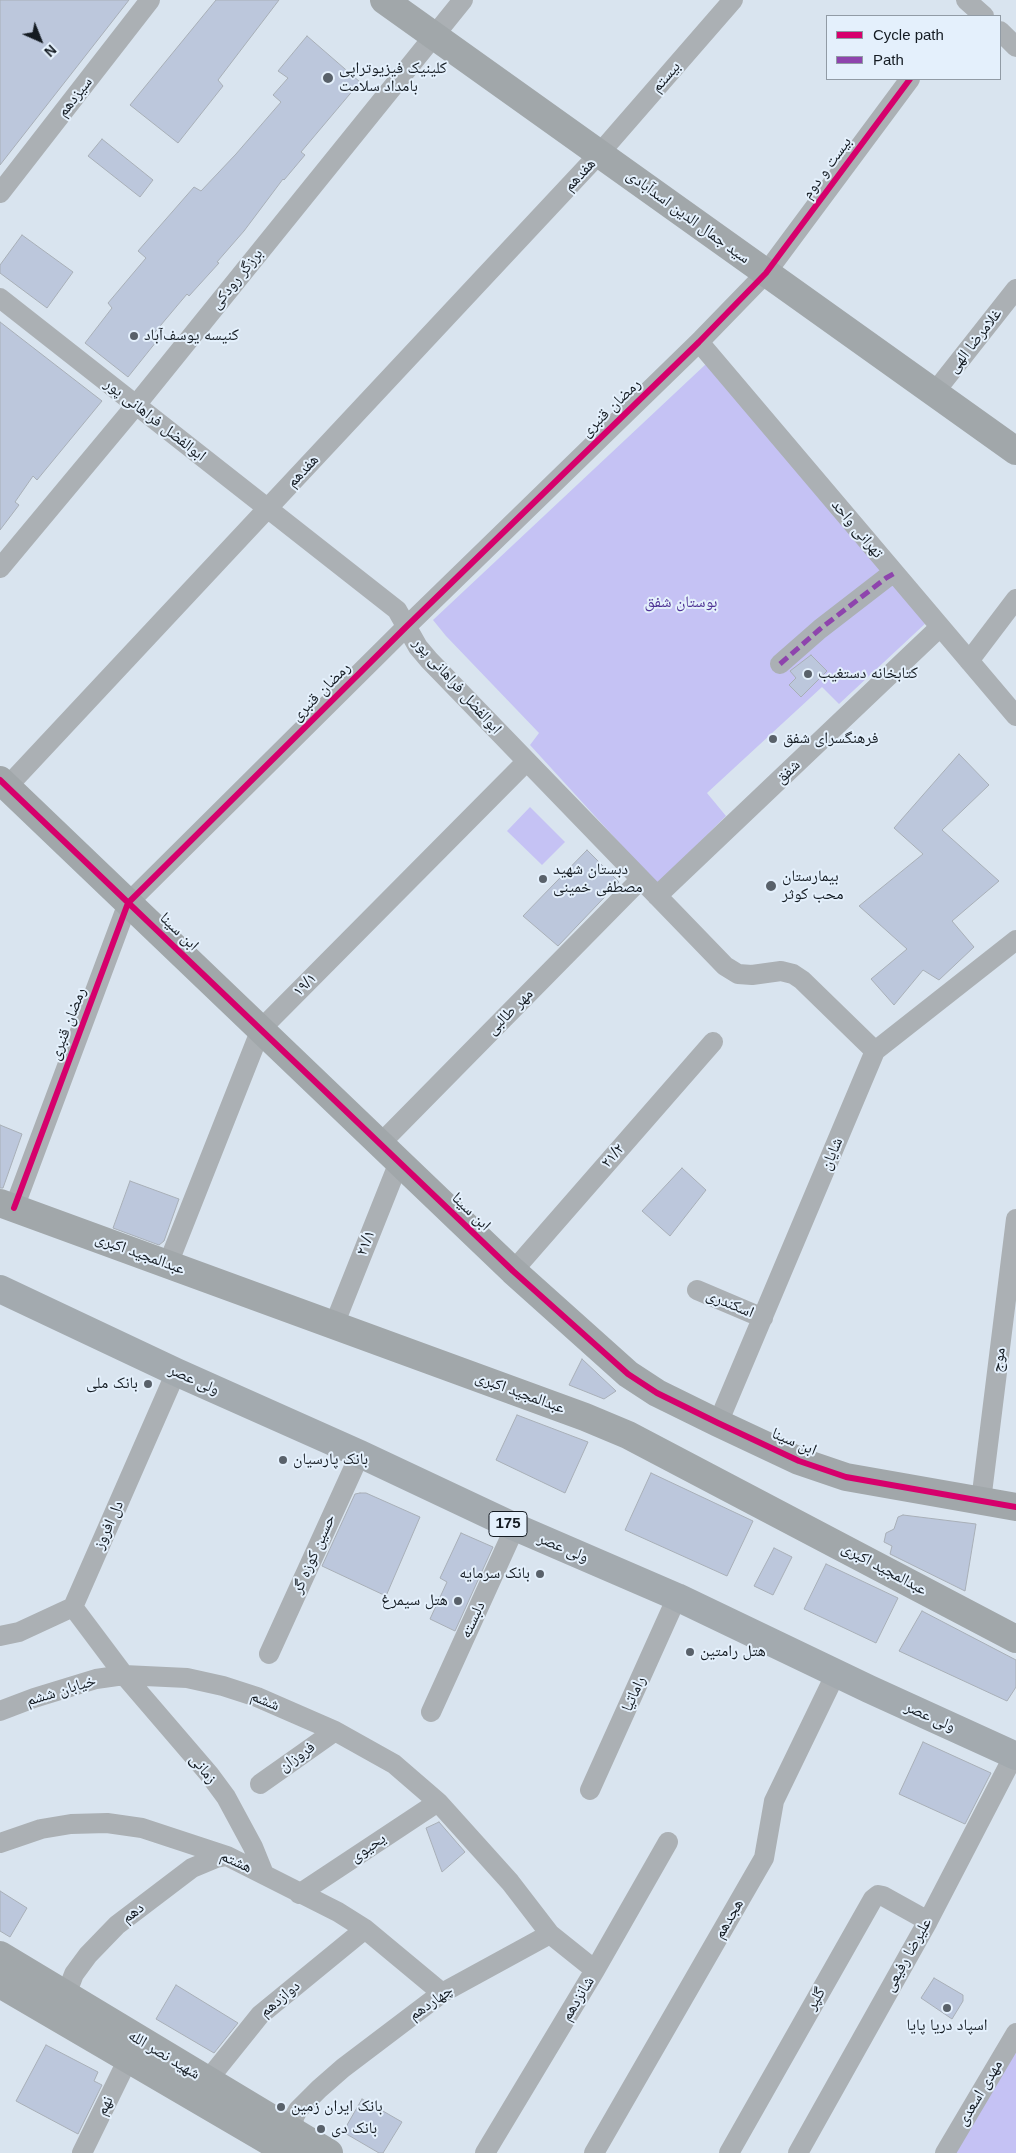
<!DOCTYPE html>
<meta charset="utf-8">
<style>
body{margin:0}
#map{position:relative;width:1016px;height:2153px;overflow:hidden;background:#d9e4ef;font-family:Helvetica,sans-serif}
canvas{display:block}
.legend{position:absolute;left:826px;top:15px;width:175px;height:65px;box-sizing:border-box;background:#e4f0fc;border:1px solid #919ba5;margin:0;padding:6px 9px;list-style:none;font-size:15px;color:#141b22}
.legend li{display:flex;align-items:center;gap:10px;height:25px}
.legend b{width:25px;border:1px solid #919ba5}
.north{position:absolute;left:15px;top:15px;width:50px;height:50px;-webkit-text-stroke:4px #e4f0fc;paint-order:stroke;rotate:136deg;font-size:14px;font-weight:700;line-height:20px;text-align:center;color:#141b22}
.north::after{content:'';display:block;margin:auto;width:18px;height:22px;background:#141b22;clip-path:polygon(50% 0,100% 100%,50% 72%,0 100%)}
</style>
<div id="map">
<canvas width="1016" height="2153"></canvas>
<ul class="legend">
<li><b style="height:6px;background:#d6006c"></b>Cycle path</li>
<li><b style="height:6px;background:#8e44ad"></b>Path</li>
</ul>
<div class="north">N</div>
</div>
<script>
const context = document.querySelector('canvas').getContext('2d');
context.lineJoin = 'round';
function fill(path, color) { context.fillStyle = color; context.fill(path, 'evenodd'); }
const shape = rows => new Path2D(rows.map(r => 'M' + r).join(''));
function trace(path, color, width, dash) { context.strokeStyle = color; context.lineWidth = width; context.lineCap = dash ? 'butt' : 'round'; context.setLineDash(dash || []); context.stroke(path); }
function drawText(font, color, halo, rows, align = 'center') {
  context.font = font + ' Helvetica,"Noto Naskh Arabic",sans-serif'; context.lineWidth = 4; context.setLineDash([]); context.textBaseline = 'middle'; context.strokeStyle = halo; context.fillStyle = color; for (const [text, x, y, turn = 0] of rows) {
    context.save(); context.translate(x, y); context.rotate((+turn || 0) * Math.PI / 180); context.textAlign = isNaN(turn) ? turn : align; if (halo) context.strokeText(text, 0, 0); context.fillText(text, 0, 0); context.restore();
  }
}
fill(shape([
 [706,364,928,621,839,704,822,687,707,793,726,816,657,884,530,745,539,733,446,636,433,620],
 [530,807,565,842,542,865,507,831],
 [1016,2046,1016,2153,954,2153]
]), '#c5c2f4');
const building = shape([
 [0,0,129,0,0,165,0,0],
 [216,0,279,0,218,80,223,86,178,143,130,105,216,0],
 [307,36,360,82,301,152,305,155,284,180,283,179,244,231,217,262,219,263,189,296,187,294,150,338,156,342,128,377,85,343,112,308,108,303,146,258,138,251,194,187,201,191,236,154,281,102,273,95,288,78,278,71,307,36],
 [102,139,153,180,140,197,88,156,102,139],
 [22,235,73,272,47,308,0,273,0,265,22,235],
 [0,322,102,401,37,480,33,476,15,502,19,505,0,530,0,322],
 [811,655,827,671,801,697,789,685,796,678,790,671,811,655],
 [959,754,989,785,942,830,999,881,952,921,974,947,939,980,923,970,894,1005,871,979,907,949,859,906,923,854,894,828,959,754],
 [587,850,619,882,558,946,523,916,587,850],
 [0,1125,22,1134,3,1188,0,1188,0,1125],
 [682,1168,706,1190,670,1236,642,1211,682,1168],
 [130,1181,179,1199,164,1241,159,1245,113,1228,130,1181],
 [582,1359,616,1391,604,1399,569,1385,582,1359],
 [517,1415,588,1442,565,1493,496,1460,517,1415],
 [651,1473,753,1521,727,1576,625,1530,651,1473],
 [360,1493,366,1493,420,1517,386,1596,322,1566,355,1494,360,1493],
 [903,1515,976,1524,965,1591,890,1554,892,1546,884,1542,886,1533,894,1529,898,1517,903,1515],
 [461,1533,493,1547,455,1631,430,1619,447,1582,440,1578,461,1533],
 [774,1548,792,1557,773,1595,754,1586,774,1548],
 [826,1564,898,1598,876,1643,804,1609,826,1564],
 [922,1611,1016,1660,1016,1687,1007,1701,899,1651,922,1611],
 [923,1742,991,1773,965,1824,899,1794,923,1742],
 [439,1822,465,1852,442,1872,426,1828,439,1822],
 [0,1891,27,1908,10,1937,0,1931,0,1891],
 [934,1978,963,1995,963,2001,952,2019,921,1998,934,1978],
 [176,1985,238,2023,214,2053,156,2019,176,1985],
 [46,2045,98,2072,94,2081,102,2085,78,2134,16,2101,46,2045],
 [362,2099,402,2122,383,2153,379,2153,343,2132,362,2099]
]);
fill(building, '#bcc7dc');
trace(building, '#a8afb7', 1);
trace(shape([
 [966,0,984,16],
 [1000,31,1016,47],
 [0,193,150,0],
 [0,298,397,610,418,647,429,660,725,966,738,974,752,975,781,971,793,974,802,980,875,1051],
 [699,342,1016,716],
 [934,393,1016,289],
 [0,568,136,405,463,0],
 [969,661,1016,599],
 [780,664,820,629,886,578,895,573],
 [7,787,599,154,733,0],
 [657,896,940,627],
 [380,1144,641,879],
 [14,1208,128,903,406,627,699,342,766,273,910,79],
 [168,1264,261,1029,527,761],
 [513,1271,713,1042],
 [697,1290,763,1318],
 [334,1325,399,1162],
 [718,1423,875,1051,1016,940],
 [981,1501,1016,1219],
 [73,1607,124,1675,209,1774,226,1797,253,1847,264,1874],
 [0,1636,19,1632,73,1607,176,1372],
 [269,1654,360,1454],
 [0,1711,34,1698,96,1679,124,1675,187,1678,223,1686,257,1697,335,1731,394,1764,438,1802,510,1882,550,1934,595,1970],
 [431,1712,515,1527],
 [260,1784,335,1731],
 [590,1790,677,1597],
 [0,1843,41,1829,71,1824,107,1823,142,1828,227,1856,338,1912,365,1929,442,1993],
 [299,1894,438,1802],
 [71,1999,69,1987,74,1974,88,1955,117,1925,192,1868,216,1858,227,1856],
 [207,2081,260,2015,365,1929],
 [293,2132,294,2117,298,2110,319,2089,343,2068,442,1993,550,1934],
 [82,2153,128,2059],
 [485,2153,595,1970,668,1842],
 [594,2153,764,1858,774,1801,836,1673],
 [729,2153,873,1899,878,1895,883,1896,928,1921],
 [798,2153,928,1921,1014,1755],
 [945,2153,1016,2033]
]), '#abb0b4', 20);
trace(shape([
 [384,0,1016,451],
 [0,780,513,1271,628,1374,657,1393,718,1423,799,1461,846,1477,1016,1507],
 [0,1203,585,1417,628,1435,1016,1639],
 [0,1955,329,2153],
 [0,1984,289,2153]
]), '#a1a7aa', 28);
trace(shape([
 [0,1289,176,1372,360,1454,515,1527,677,1597,869,1689,1016,1756]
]), '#a3aaaf', 28);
trace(shape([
 [780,664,820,629,886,578,895,573]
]), '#8e44ad', 5, [10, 5]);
trace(shape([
 [0,780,513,1271,628,1374,657,1393,718,1423,799,1461,846,1477,1016,1507],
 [14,1208,128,903,406,627,699,342,766,273,910,79]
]), '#d6006c', 6);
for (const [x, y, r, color] of [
 [328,78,6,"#59616a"],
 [134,336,5,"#59616a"],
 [808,674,5,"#59616a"],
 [773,739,5,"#59616a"],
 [543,879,5,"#59616a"],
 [771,886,6,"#59616a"],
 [148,1384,5,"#59616a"],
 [283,1460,5,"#59616a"],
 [540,1574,5,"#59616a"],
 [458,1601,5,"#59616a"],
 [690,1652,5,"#59616a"],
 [947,2008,5,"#59616a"],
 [281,2107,5,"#59616a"],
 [321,2129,5,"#59616a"]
]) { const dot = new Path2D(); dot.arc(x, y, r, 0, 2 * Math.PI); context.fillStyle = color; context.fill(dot); trace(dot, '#e4f0fc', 2); }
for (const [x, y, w] of [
 [508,1524,38]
]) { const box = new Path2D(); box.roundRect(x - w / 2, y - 12.5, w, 25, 4); context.fillStyle = '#e4f0fc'; context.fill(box); trace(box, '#141b22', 1); }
drawText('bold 15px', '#141b22', null, [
 ["175",508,1524]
]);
drawText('16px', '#141b22', '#e4f0fc', [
 ["کلینیک فیزیوتراپی",339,69],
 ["بامداد سلامت",339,87],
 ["کنیسه یوسف‌آباد",144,336],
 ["کتابخانه دستغیب",818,674],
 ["فرهنگسرای شفق",783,739],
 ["دبستان شهید",553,870],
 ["مصطفی خمینی",553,888],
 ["بیمارستان",782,877],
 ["محب کوثر",782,895],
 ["بانک ملی",138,1384,"right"],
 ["بانک پارسیان",293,1460],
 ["بانک سرمایه",530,1574,"right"],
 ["هتل سیمرغ",448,1601,"right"],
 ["هتل رامتین",700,1652],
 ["اسپاد دریا پایا",947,2026,"center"],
 ["بانک ایران زمین",291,2107],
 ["بانک دی",331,2129]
], 'left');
drawText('16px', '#141b22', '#e4f0fc', [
 ["بیستم",666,77,-49],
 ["سیزدهم",75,97,-52],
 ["بیست و دوم",827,168,-54],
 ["هفدهم",580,175,-47],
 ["سید جمال الدین اسدآبادی",688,217,36],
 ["برزگر رودکی",237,279,-51],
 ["غلامرضا الهی",975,341,-52],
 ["رمضان قنبری",611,408,-44],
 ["ابوالفضل فراهانی پور",155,420,38],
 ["هفدهم",303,471,-47],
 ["تهرانی واحد",857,529,50],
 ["ابوالفضل فراهانی پور",457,686,48],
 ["رمضان قنبری",321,692,-45],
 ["شفق",788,772,-44],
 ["ابن سینا",179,932,44],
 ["۱۹/۱",305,985,-45],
 ["مهر طالبی",510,1012,-45],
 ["رمضان قنبری",68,1024,-69],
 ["شایان",832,1154,-67],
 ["۲۱/۲",613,1156,-49],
 ["ابن سینا",471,1212,44],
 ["۲۱/۱",366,1243,-69],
 ["عبدالمجید اکبری",140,1254,20],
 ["اسکندری",730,1304,23],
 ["موج",999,1360,-83],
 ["ولی عصر",194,1380,24],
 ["عبدالمجید اکبری",520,1393,20],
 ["ابن سینا",794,1442,23],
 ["دل افروز",109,1525,-66],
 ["ولی عصر",563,1548,23],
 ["حسین کوزه گر",314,1554,-66],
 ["عبدالمجید اکبری",884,1569,28],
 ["دلبسته",473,1620,-65],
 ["خیابان ششم",61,1691,-17],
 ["راماتیا",634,1694,-66],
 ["ششم",265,1701,22],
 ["ولی عصر",930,1717,24],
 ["فروزان",297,1757,-35],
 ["زمانی",203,1769,51],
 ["یحیوی",368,1848,-34],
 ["هشتم",236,1862,24],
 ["دهم",133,1913,-38],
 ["هجدهم",729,1919,-60],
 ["علیرضا رفیعی",908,1955,-61],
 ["دوازدهم",280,1999,-40],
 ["شانزدهم",578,1999,-59],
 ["گلپر",816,1999,-60],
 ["چهاردهم",431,2003,-35],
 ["شهید نصر الله",164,2055,31],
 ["مهدی اسعدی",980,2093,-59],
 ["نهم",105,2106,-64]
]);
drawText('16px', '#4d3194', '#e4f0fc', [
 ["بوستان شفق",681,603]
]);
</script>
